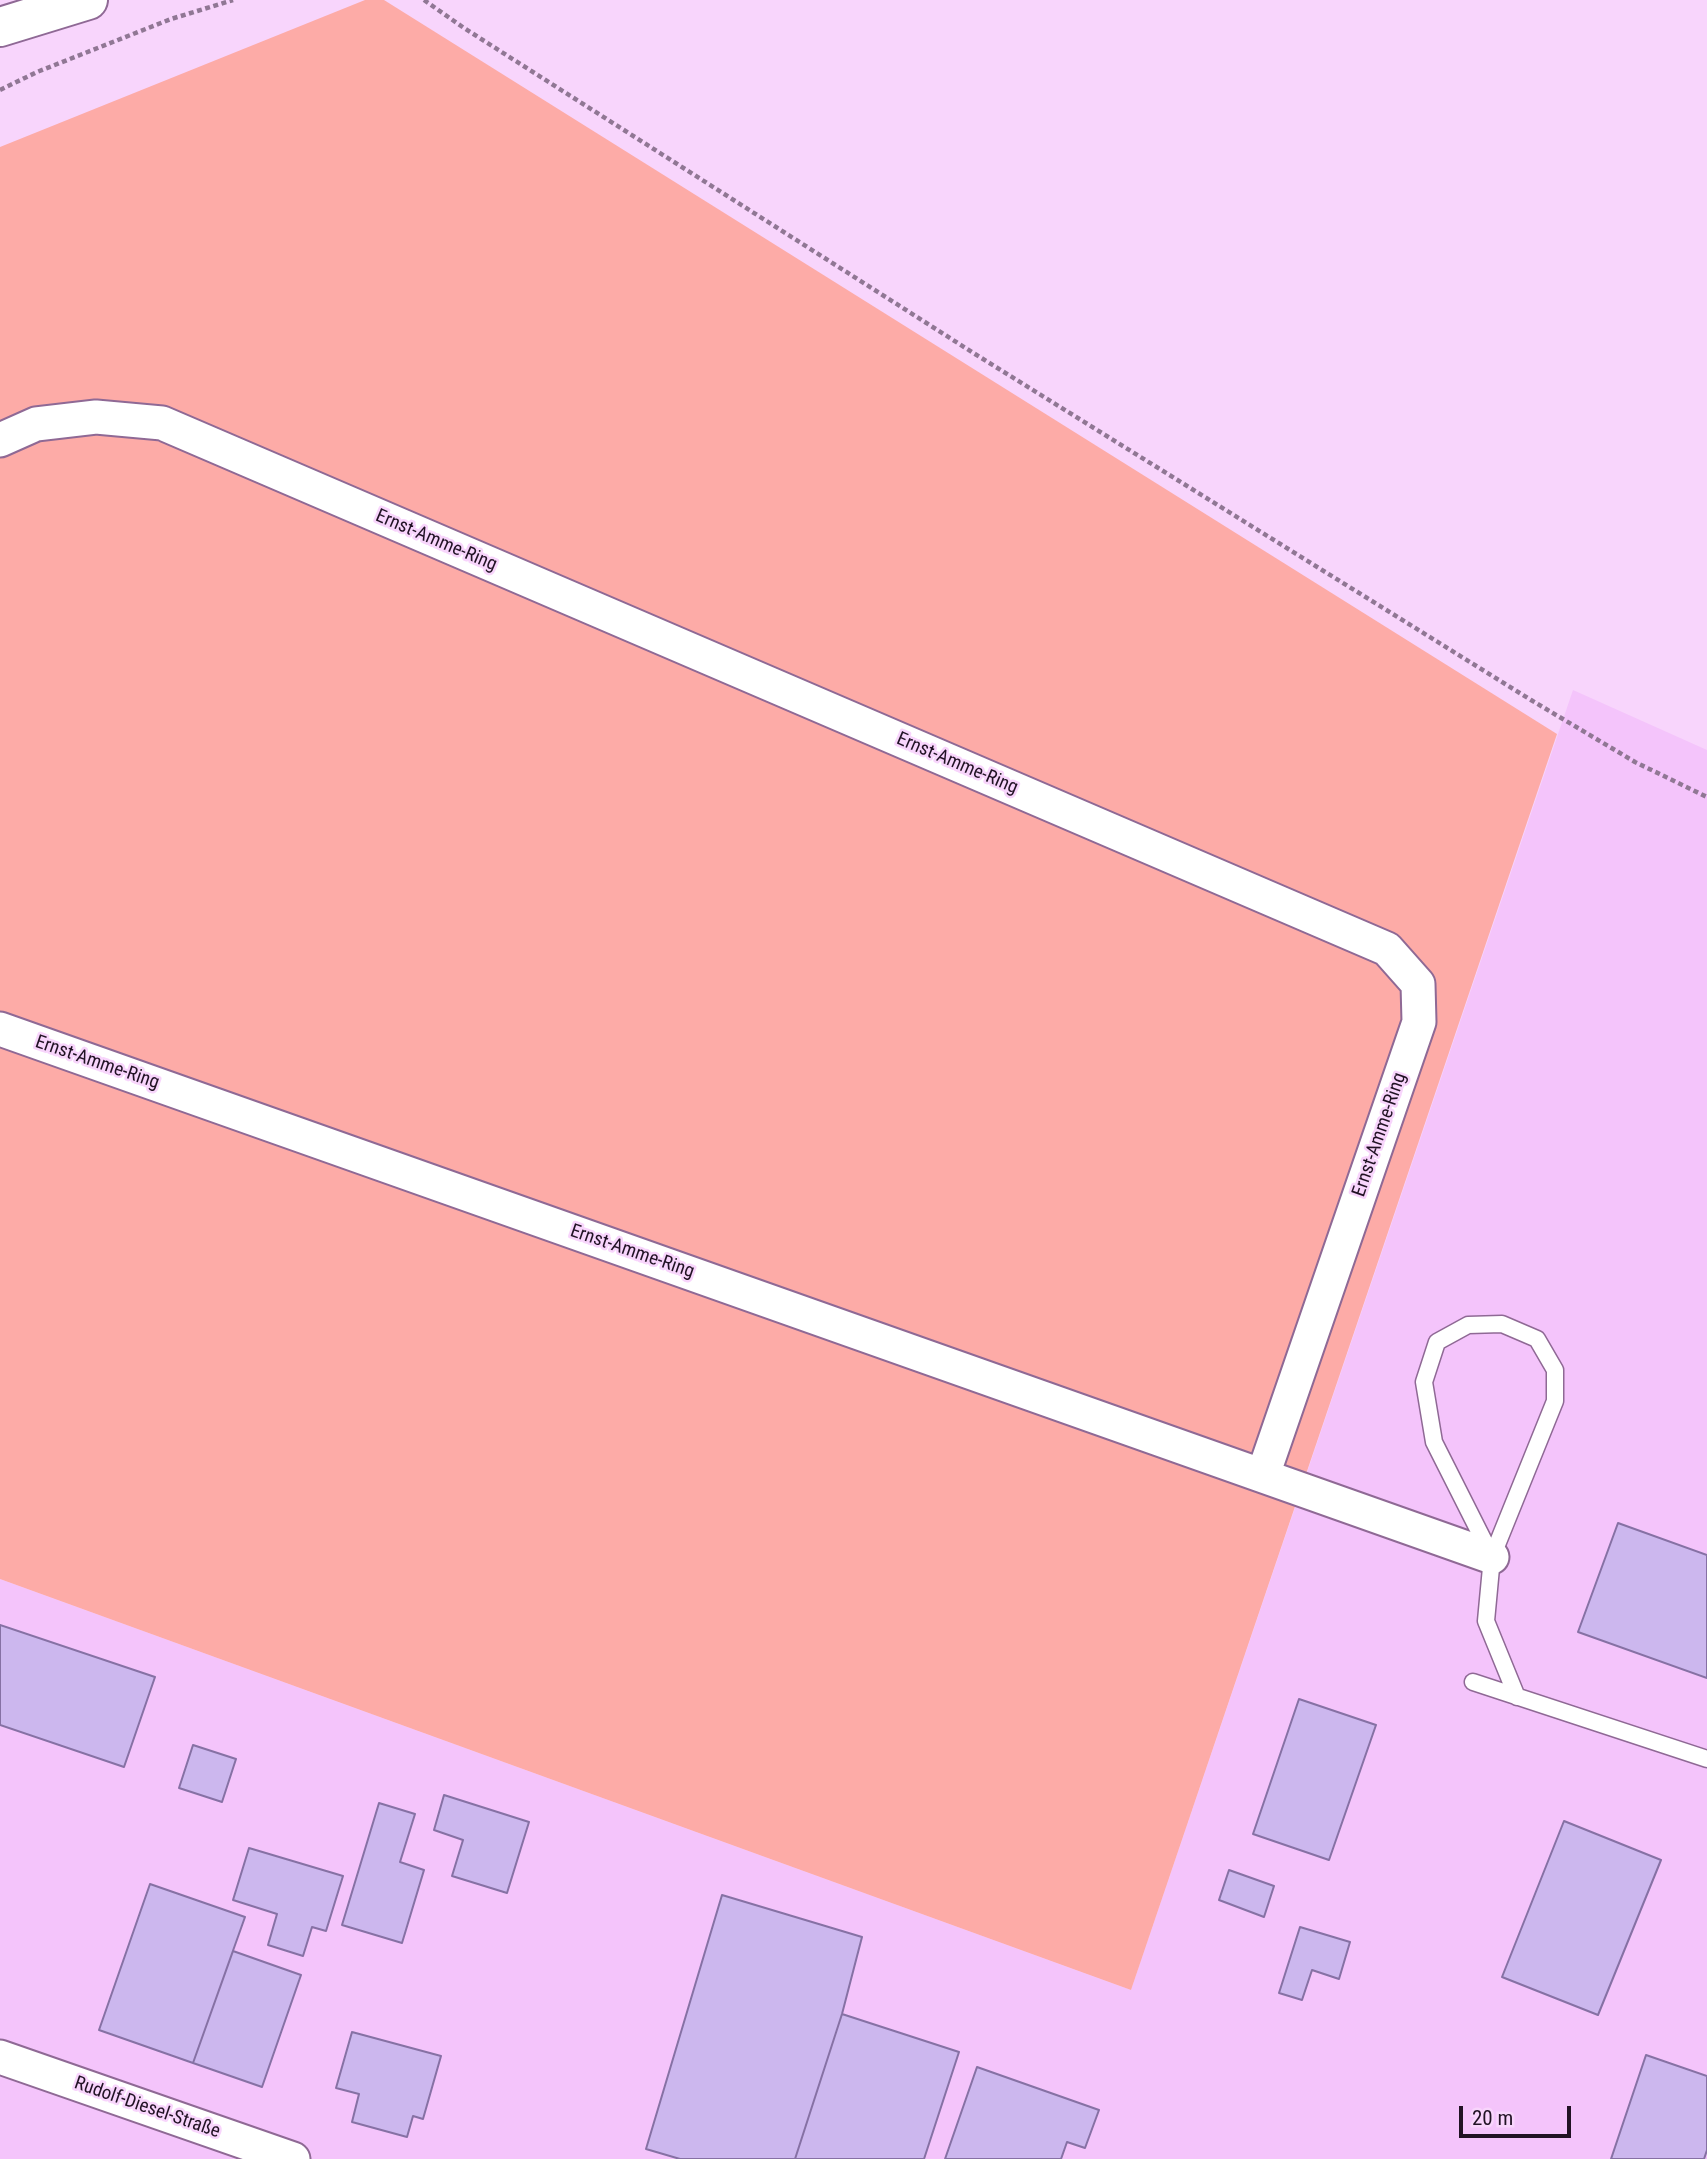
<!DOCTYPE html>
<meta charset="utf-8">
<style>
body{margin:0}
#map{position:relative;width:1707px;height:2159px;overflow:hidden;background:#f8d5fc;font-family:"Roboto Condensed",sans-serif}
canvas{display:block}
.scale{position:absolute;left:1459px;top:2106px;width:112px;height:32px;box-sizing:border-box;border:4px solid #211224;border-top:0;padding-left:9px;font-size:21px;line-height:24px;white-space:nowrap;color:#211224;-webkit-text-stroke:5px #f8d5fc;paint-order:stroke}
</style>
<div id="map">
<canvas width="1707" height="2159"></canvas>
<div class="scale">20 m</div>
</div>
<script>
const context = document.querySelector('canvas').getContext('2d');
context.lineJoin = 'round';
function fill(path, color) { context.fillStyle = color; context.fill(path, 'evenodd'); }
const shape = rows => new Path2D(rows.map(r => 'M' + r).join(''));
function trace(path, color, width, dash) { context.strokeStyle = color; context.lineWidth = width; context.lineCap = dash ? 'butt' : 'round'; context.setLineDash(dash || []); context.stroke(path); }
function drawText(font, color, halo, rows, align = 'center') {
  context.font = font + ' "Roboto Condensed",sans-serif'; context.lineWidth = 5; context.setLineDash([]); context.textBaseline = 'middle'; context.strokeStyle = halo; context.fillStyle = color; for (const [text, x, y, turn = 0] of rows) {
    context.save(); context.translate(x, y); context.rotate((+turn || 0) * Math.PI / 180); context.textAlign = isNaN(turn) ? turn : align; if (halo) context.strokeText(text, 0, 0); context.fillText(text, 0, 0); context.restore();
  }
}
fill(shape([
 [1573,690,1707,750,1707,2159,0,2159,0,1579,1131,1990]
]), '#f4c4fb');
fill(shape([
 [365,0,384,0,1557,734,1131,1990,0,1579,0,147]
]), '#fdaba7');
const building = shape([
 [1618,1523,1707,1555,1707,1678,1578,1632,1618,1523],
 [0,1625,155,1677,124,1767,0,1725,0,1625],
 [1299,1699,1376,1725,1329,1860,1253,1834,1299,1699],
 [193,1745,236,1759,222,1802,179,1788,193,1745],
 [444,1795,529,1822,507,1893,452,1876,463,1840,434,1830,444,1795],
 [379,1803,415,1814,400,1862,424,1870,402,1943,342,1925,379,1803],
 [1564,1821,1661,1860,1598,2015,1502,1977,1564,1821],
 [249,1848,343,1876,326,1931,312,1927,303,1956,268,1945,277,1914,233,1900,249,1848],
 [1229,1870,1274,1886,1264,1917,1219,1900,1229,1870],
 [150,1884,245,1917,193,2063,99,2030,150,1884],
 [722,1895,862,1937,842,2014,795,2159,680,2159,646,2149,722,1895],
 [1300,1927,1350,1942,1339,1979,1312,1970,1302,2000,1279,1993,1300,1927],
 [233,1951,301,1975,262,2087,193,2063,233,1951],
 [842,2014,959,2052,924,2159,795,2159,842,2014],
 [352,2032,441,2056,423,2119,413,2116,407,2137,352,2122,359,2094,336,2088,352,2032],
 [1646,2055,1707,2076,1707,2150,1704,2159,1611,2159,1646,2055],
 [977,2067,1099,2110,1085,2148,1067,2142,1061,2159,945,2159,977,2067]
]);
fill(building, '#ccb7ee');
trace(building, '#8671a4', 2);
const lane = shape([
 [1492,1557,1555,1401,1555,1370,1537,1339,1502,1324,1468,1325,1437,1342,1424,1382,1434,1442,1492,1557,1486,1621,1517,1697],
 [1473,1682,1707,1759]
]);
const street = shape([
 [0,440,36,424,96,417,162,423,1387,949,1418,984,1419,1022,1263,1475],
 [0,1029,1492,1557],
 [0,2057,293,2159]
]);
const primary = shape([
 [0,27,88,0]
]);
trace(lane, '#8f6995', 19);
trace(street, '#8f6995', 37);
trace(primary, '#8f6995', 42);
trace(shape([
 [424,0,464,28,975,354,1531,700,1635,762,1707,797],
 [0,90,37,72,171,19,233,0]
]), '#907794', 4.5, [5, 3.5]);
trace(lane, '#fff', 16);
trace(street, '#fff', 33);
trace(primary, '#fff', 38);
drawText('19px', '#211224', '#f8d5fc', [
 ["Ernst-Amme-Ring",436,541,23],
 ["Ernst-Amme-Ring",957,764,23],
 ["Ernst-Amme-Ring",97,1063,19],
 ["Ernst-Amme-Ring",1380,1135,-71],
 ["Ernst-Amme-Ring",632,1252,19],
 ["Rudolf-Diesel-Straße",147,2108,19]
]);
</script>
